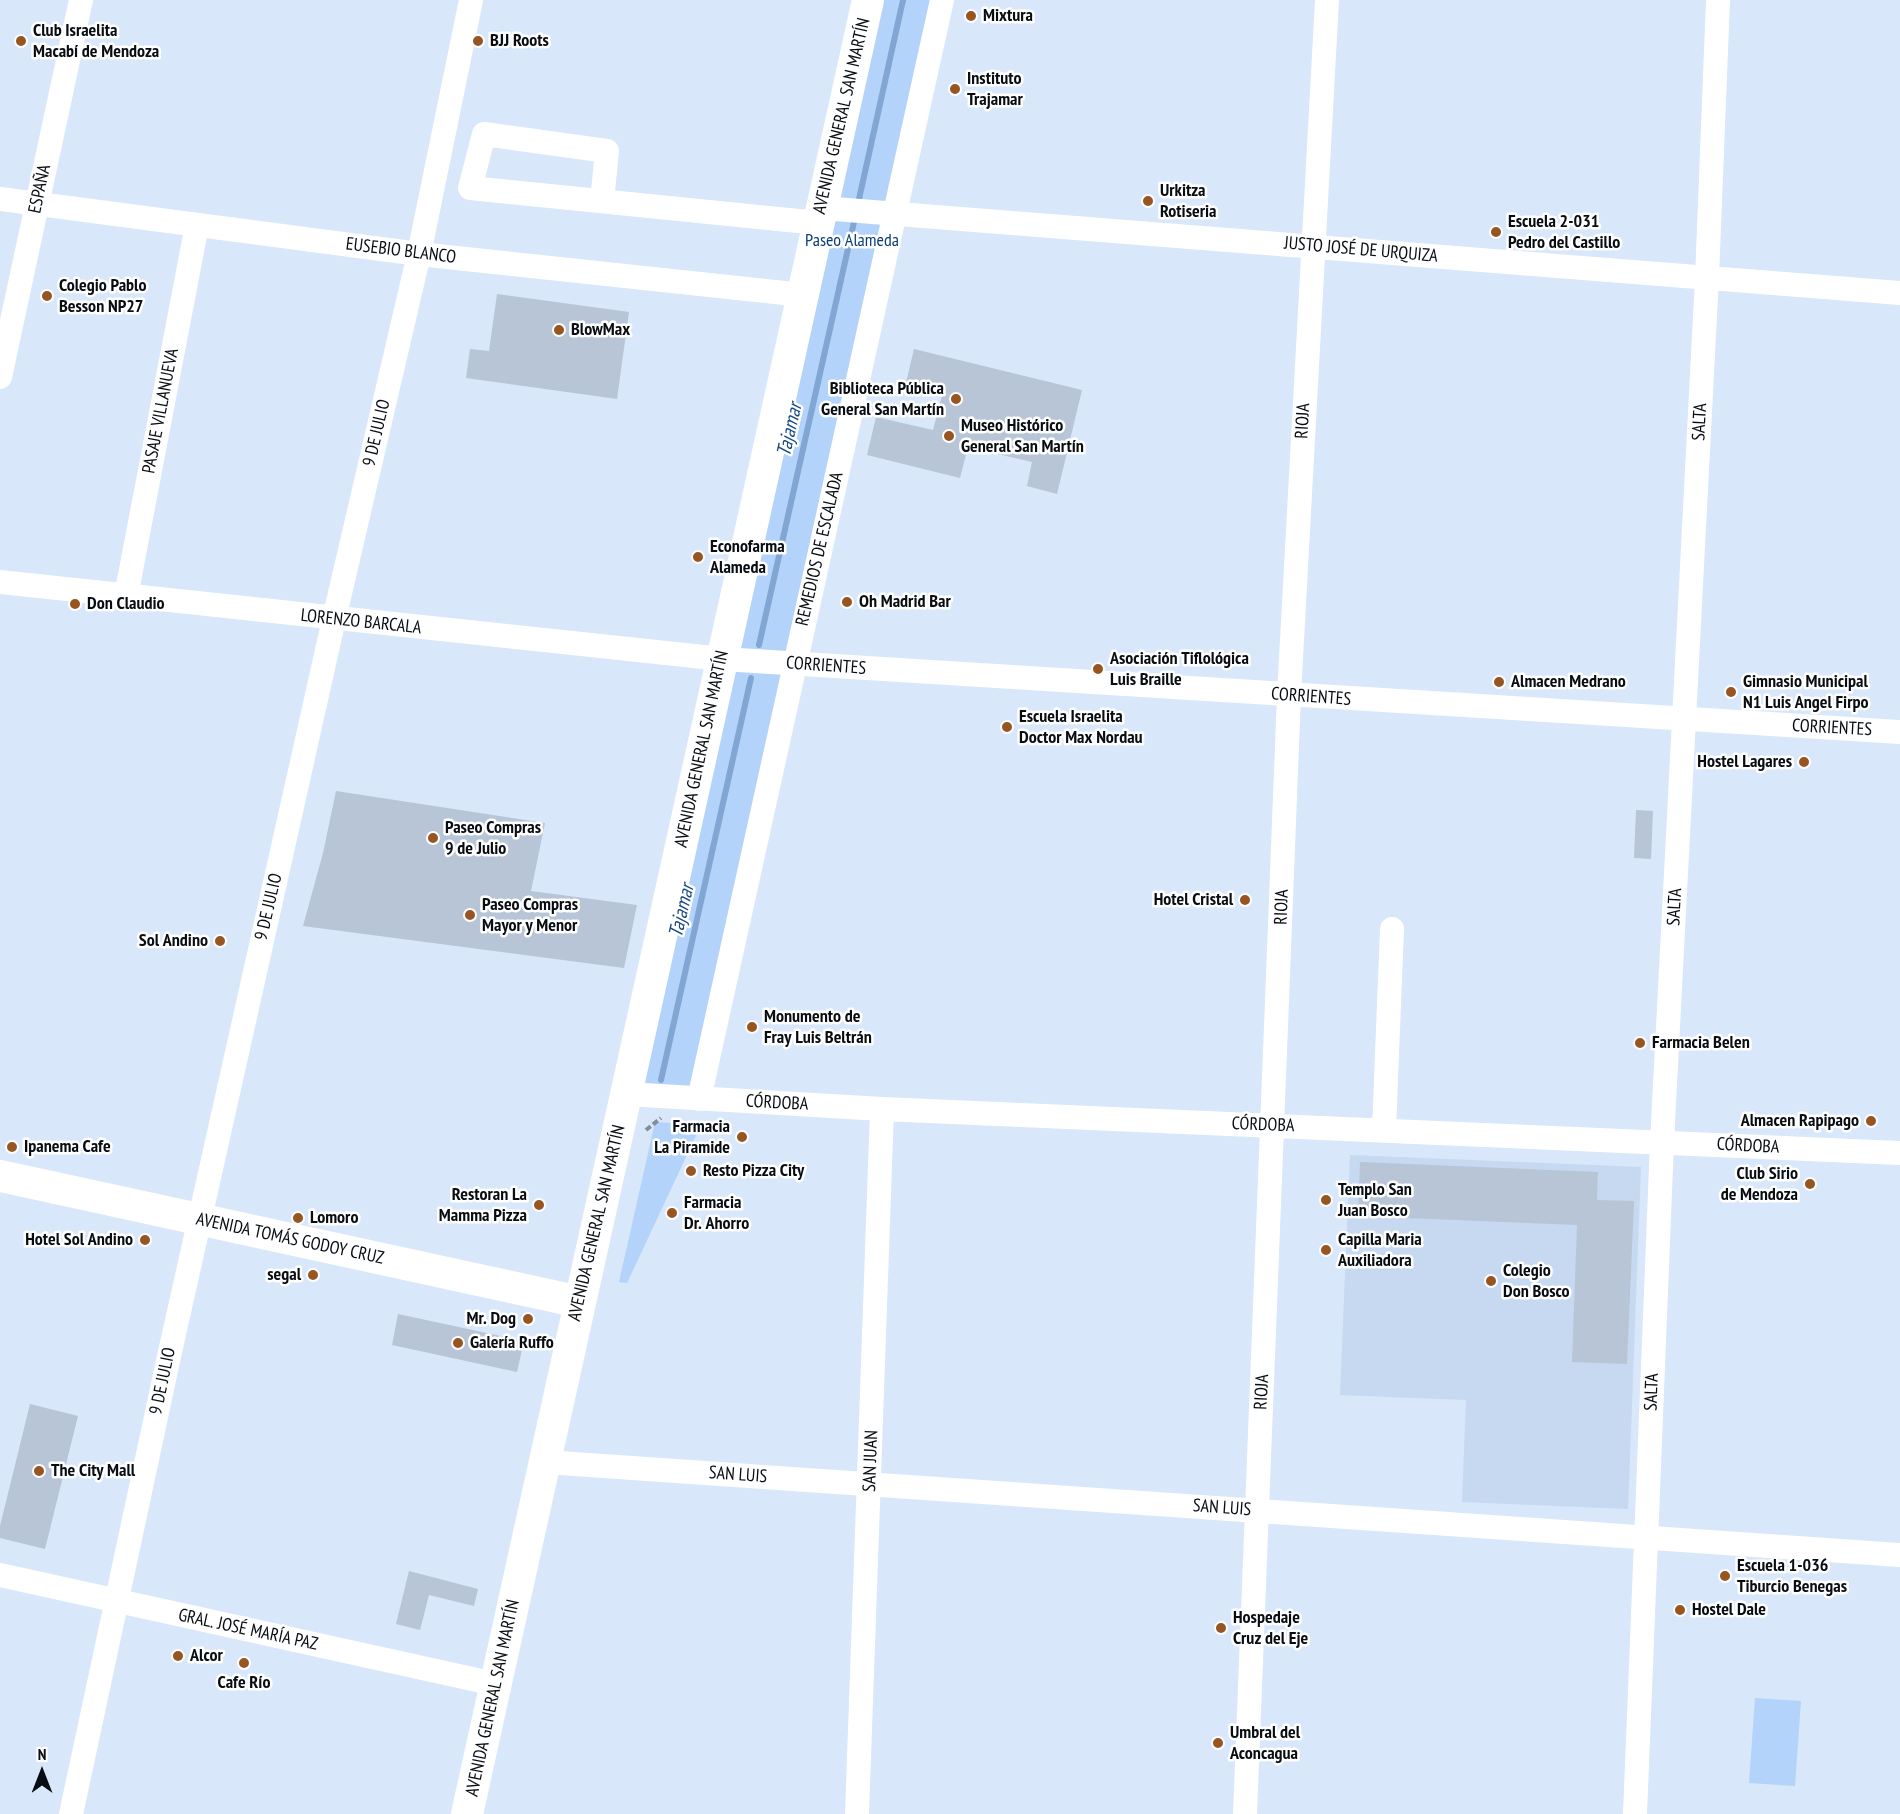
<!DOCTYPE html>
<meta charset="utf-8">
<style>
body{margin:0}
#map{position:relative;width:1900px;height:1814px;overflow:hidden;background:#d8e7f9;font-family:"PT Sans Narrow",sans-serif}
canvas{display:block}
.north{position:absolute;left:12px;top:1742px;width:60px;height:60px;-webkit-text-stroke:4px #fff;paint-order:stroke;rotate:0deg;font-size:16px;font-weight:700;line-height:24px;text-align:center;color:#080d12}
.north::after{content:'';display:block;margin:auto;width:21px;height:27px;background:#080d12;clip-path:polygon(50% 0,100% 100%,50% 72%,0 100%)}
</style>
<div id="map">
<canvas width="1900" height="1814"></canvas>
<div class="north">N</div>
</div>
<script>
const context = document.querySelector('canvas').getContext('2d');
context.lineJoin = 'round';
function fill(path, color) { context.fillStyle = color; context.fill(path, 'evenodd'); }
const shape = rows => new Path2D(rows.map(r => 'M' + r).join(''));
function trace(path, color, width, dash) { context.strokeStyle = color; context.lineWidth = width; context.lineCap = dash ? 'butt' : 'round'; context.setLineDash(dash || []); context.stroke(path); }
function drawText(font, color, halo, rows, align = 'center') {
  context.font = font + ' "PT Sans Narrow",sans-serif'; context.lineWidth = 5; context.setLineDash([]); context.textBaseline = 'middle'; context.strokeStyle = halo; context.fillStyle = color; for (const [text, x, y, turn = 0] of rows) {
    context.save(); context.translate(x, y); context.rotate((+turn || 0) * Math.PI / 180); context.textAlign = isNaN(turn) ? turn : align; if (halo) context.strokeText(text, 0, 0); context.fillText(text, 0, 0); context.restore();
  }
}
fill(shape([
 [1350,1155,1641,1167,1628,1509,1462,1502,1466,1400,1340,1395]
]), '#c6d9f0');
fill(shape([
 [868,0,942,0,699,1099,626,1094],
 [655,1122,701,1125,627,1283,619,1282],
 [1755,1698,1801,1701,1795,1786,1749,1783]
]), '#b3d3fb');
trace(shape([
 [859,199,903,0],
 [759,645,854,222],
 [661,1080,751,678]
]), '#82a6d3', 6);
fill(shape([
 [497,294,629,312,617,399,466,378,470,349,489,351],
 [914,349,1082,390,1057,494,1027,486,1032,462,968,447,960,478,867,455,876,417,933,430,943,392,906,383],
 [336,791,545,823,531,891,637,905,624,968,303,926,323,853],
 [1636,810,1653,811,1651,859,1634,858],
 [1360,1162,1598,1172,1597,1200,1634,1201,1627,1364,1572,1362,1577,1225,1358,1216],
 [398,1314,524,1341,517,1372,392,1345],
 [30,1404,78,1416,45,1549,0,1538,0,1526],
 [409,1571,478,1589,474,1606,429,1595,420,1630,396,1624]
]), '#b7c5d6');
trace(shape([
 [646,1130,661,1118]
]), '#838e9a', 4, [6, 3]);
trace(shape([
 [0,199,419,254,803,295],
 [602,201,607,151,484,134,470,188,818,223],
 [822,208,1900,293],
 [0,377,81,0],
 [0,582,722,659,1900,732],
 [126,596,197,225],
 [626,1094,882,1109,1900,1153],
 [699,1099,942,0],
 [1384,1130,1392,929],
 [545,1462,1900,1555],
 [0,1575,495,1684],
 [71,1814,168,1361,334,619,419,254,471,0],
 [857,1814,882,1109],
 [1245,1814,1289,695,1327,0],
 [1635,1814,1662,1142,1707,278,1718,0]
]), '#fff', 24);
trace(shape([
 [0,1176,580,1302],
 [467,1814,868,0]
]), '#fff', 32);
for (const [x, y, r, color] of [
 [971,16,6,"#975522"],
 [21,41,6,"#975522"],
 [478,41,6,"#975522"],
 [955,89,6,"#975522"],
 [1148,201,6,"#975522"],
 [1496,232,6,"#975522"],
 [47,296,6,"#975522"],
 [559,330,6,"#975522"],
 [956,399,6,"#975522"],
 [949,436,6,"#975522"],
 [698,557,6,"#975522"],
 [847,602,6,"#975522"],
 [75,604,6,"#975522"],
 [1098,669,6,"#975522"],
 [1499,682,6,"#975522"],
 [1731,692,6,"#975522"],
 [1007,727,6,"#975522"],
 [1804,762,6,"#975522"],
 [433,838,6,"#975522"],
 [1245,900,6,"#975522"],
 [470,915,6,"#975522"],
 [220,941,6,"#975522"],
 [752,1027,6,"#975522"],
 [1640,1043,6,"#975522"],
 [1871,1121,6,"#975522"],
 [742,1137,6,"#975522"],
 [12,1147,6,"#975522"],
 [691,1171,6,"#975522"],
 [1810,1184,6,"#975522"],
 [1326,1200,6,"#975522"],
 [539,1205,6,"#975522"],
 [672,1213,6,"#975522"],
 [298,1218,6,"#975522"],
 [145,1240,6,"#975522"],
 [1326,1250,6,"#975522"],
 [313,1275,6,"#975522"],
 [1491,1281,6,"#975522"],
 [528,1319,6,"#975522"],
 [458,1343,6,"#975522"],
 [39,1471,6,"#975522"],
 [1725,1576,6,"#975522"],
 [1680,1610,6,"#975522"],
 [1221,1628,6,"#975522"],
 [178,1656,6,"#975522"],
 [244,1663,6,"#975522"],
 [1218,1743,6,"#975522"]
]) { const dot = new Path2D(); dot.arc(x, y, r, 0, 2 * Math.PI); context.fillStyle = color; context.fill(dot); trace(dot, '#fff', 2); }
drawText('bold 18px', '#080d12', '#fff', [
 ["Mixtura",983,16],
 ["Club Israelita",33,31],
 ["Macabí de Mendoza",33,52],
 ["BJJ Roots",490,41],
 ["Instituto",967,79],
 ["Trajamar",967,100],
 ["Urkitza",1160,191],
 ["Rotiseria",1160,212],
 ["Escuela 2-031",1508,222],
 ["Pedro del Castillo",1508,243],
 ["Colegio Pablo",59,286],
 ["Besson NP27",59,307],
 ["BlowMax",571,330],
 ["Biblioteca Pública",944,389,"right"],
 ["General San Martín",944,410,"right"],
 ["Museo Histórico",961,426],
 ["General San Martín",961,447],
 ["Econofarma",710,547],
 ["Alameda",710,568],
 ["Oh Madrid Bar",859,602],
 ["Don Claudio",87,604],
 ["Asociación Tiflológica",1110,659],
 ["Luis Braille",1110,680],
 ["Almacen Medrano",1511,682],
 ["Gimnasio Municipal",1743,682],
 ["N1 Luis Angel Firpo",1743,703],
 ["Escuela Israelita",1019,717],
 ["Doctor Max Nordau",1019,738],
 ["Hostel Lagares",1792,762,"right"],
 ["Paseo Compras",445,828],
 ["9 de Julio",445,849],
 ["Hotel Cristal",1233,900,"right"],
 ["Paseo Compras",482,905],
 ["Mayor y Menor",482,926],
 ["Sol Andino",208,941,"right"],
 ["Monumento de",764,1017],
 ["Fray Luis Beltrán",764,1038],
 ["Farmacia Belen",1652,1043],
 ["Almacen Rapipago",1859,1121,"right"],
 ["Farmacia",730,1127,"right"],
 ["La Piramide",730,1148,"right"],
 ["Ipanema Cafe",24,1147],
 ["Resto Pizza City",703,1171],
 ["Club Sirio",1798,1174,"right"],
 ["de Mendoza",1798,1195,"right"],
 ["Templo San",1338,1190],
 ["Juan Bosco",1338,1211],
 ["Restoran La",527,1195,"right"],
 ["Mamma Pizza",527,1216,"right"],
 ["Farmacia",684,1203],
 ["Dr. Ahorro",684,1224],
 ["Lomoro",310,1218],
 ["Hotel Sol Andino",133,1240,"right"],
 ["Capilla Maria",1338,1240],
 ["Auxiliadora",1338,1261],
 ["Colegio",1503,1271],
 ["Don Bosco",1503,1292],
 ["segal",301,1275,"right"],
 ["Mr. Dog",516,1319,"right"],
 ["Galería Ruffo",470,1343],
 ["The City Mall",51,1471],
 ["Escuela 1-036",1737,1566],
 ["Tiburcio Benegas",1737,1587],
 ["Hostel Dale",1692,1610],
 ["Hospedaje",1233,1618],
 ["Cruz del Eje",1233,1639],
 ["Alcor",190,1656],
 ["Cafe Río",244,1683,"center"],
 ["Umbral del",1230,1733],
 ["Aconcagua",1230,1754]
], 'left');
drawText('18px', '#080d12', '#fff', [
 ["AVENIDA GENERAL SAN MARTÍN",842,116,-77],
 ["ESPAÑA",40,189,-78],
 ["JUSTO JOSÉ DE URQUIZA",1361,250,5],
 ["EUSEBIO BLANCO",401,251,7],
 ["PASAJE VILLANUEVA",161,411,-79],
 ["RIOJA",1303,421,-87],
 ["SALTA",1700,422,-87],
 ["9 DE JULIO",377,433,-77],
 ["REMEDIOS DE ESCALADA",820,549,-77],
 ["LORENZO BARCALA",361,622,6],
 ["CORRIENTES",826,666,4],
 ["CORRIENTES",1311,697,4],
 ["CORRIENTES",1832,728,3],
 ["AVENIDA GENERAL SAN MARTÍN",702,749,-78],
 ["9 DE JULIO",269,907,-77],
 ["RIOJA",1282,907,-88],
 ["SALTA",1675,907,-87],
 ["CÓRDOBA",777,1103,3],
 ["CÓRDOBA",1263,1125,2],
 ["CÓRDOBA",1748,1146,3],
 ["AVENIDA GENERAL SAN MARTÍN",597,1223,-77],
 ["AVENIDA TOMÁS GODOY CRUZ",290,1239,12],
 ["9 DE JULIO",163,1381,-78],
 ["RIOJA",1262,1392,-87],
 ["SALTA",1652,1392,-88],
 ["SAN JUAN",871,1461,-88],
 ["SAN LUIS",738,1475,4],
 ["SAN LUIS",1222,1508,4],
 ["GRAL. JOSÉ MARÍA PAZ",248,1630,12],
 ["AVENIDA GENERAL SAN MARTÍN",493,1698,-78]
]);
drawText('18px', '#0a3f75', '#fff', [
 ["Paseo Alameda",852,241]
]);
drawText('italic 20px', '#174980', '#fff', [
 ["Tajamar",790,430,-77],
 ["Tajamar",682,911,-77]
]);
</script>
